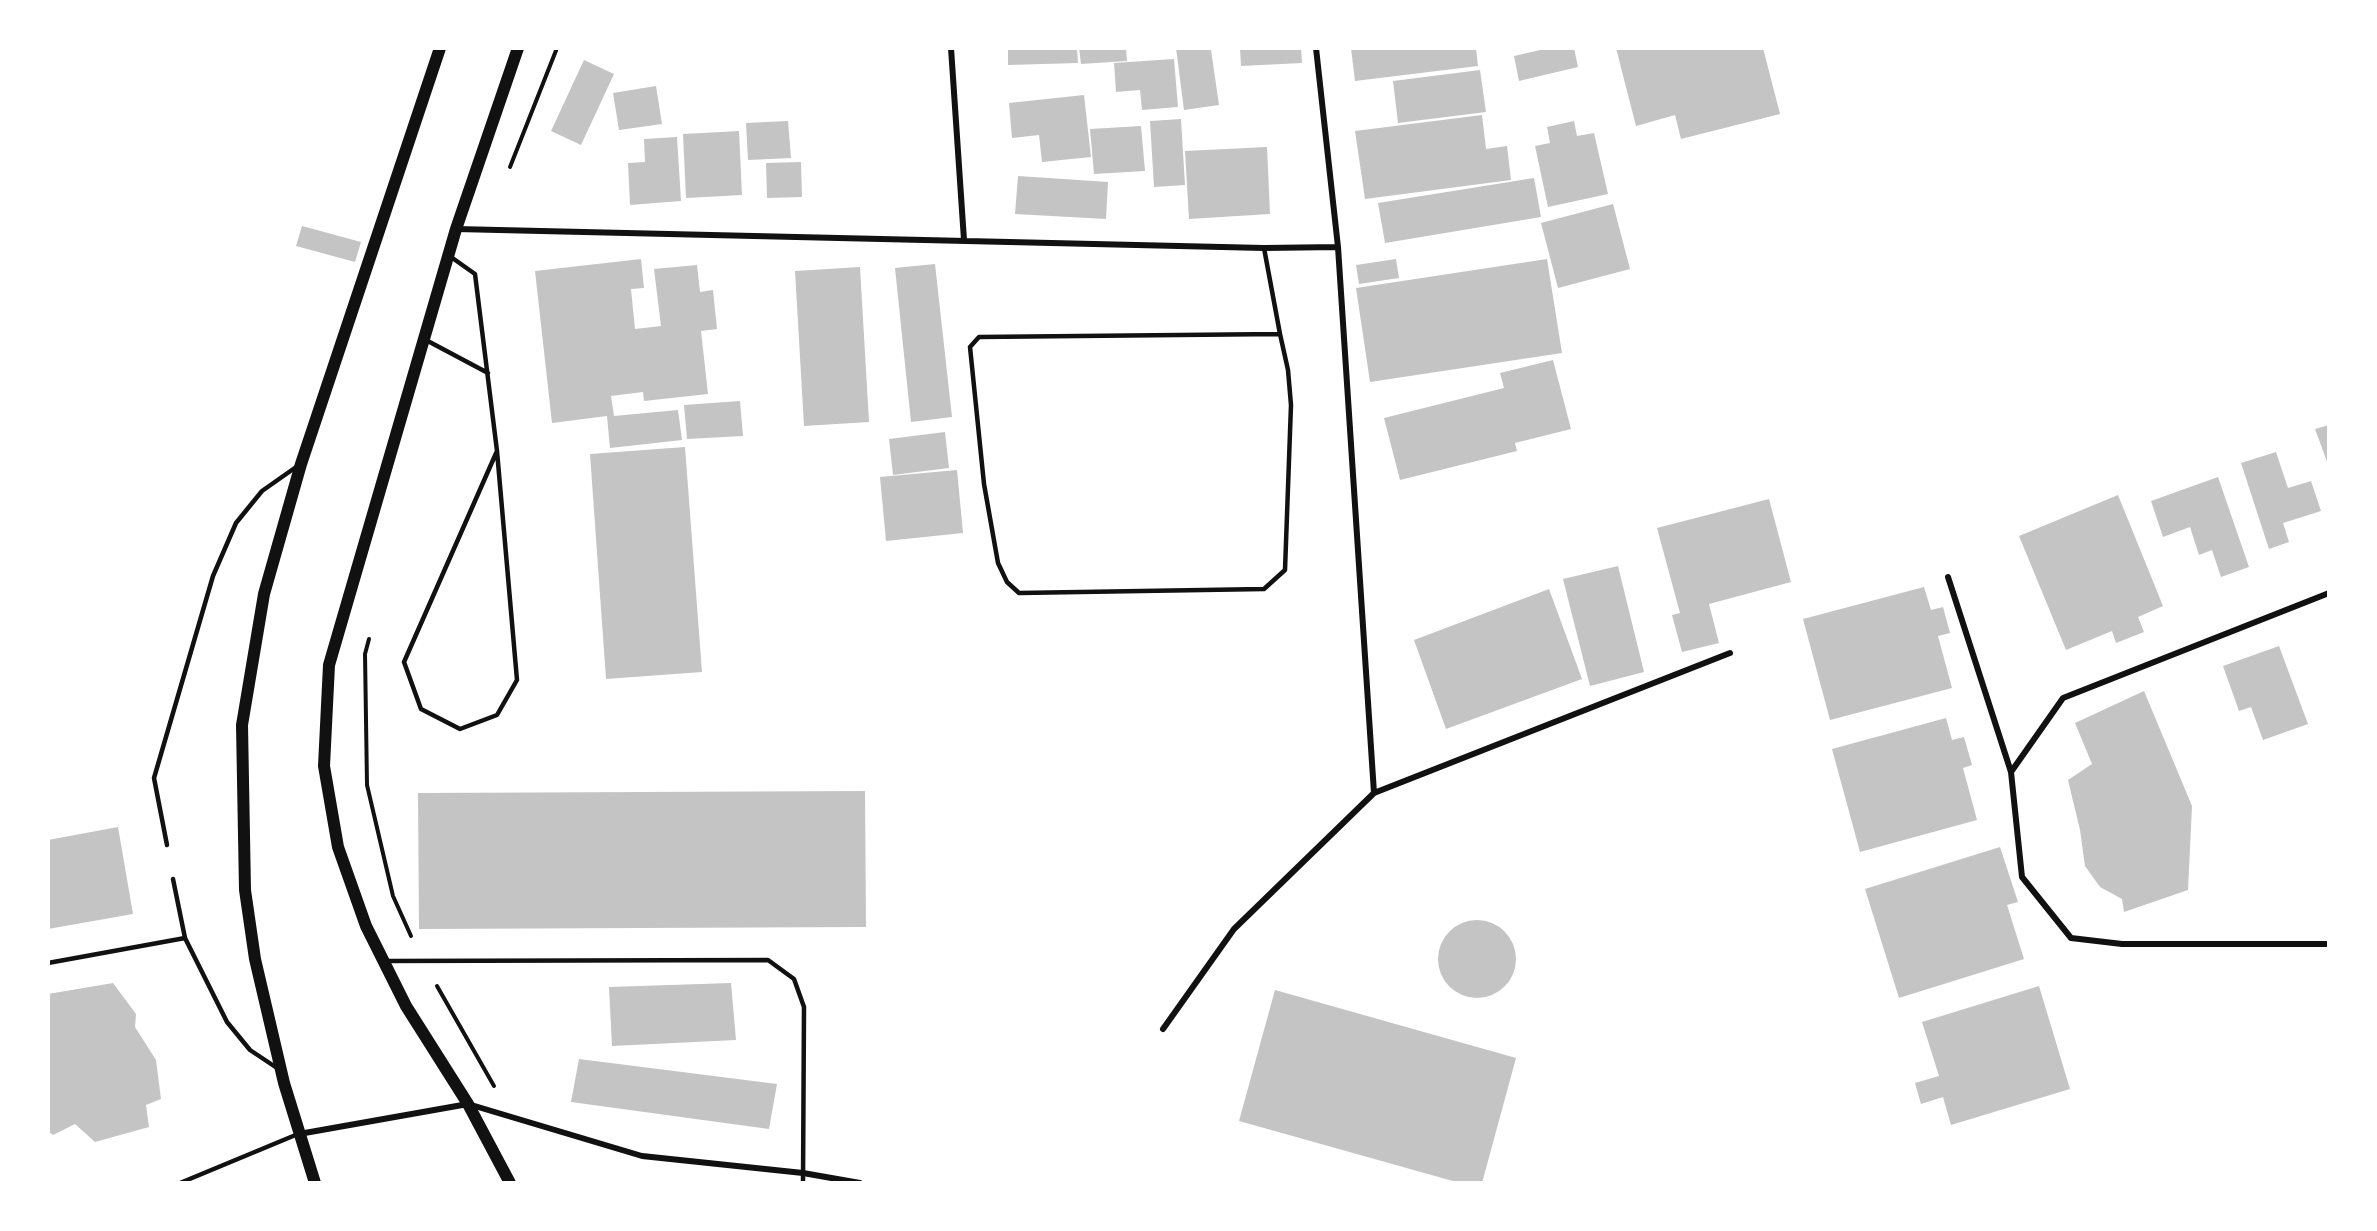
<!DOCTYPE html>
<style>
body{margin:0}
#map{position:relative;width:2377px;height:1231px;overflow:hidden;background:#fff;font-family:Signika,sans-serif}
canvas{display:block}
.frame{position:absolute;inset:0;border:50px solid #fff;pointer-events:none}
</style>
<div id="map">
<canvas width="2377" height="1231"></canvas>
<div class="frame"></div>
</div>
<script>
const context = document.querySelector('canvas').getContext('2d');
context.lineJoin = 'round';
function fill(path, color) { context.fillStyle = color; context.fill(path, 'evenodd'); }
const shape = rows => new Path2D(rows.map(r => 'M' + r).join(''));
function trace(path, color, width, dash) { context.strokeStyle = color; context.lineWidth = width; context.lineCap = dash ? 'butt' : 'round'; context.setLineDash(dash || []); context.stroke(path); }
fill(shape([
 [1008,48,1077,48,1078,63,1008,65],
 [1079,48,1126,48,1127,61,1081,64],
 [1176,48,1217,48,1211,50,1219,105,1184,110],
 [1240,48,1301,48,1302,63,1241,66],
 [1351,48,1476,48,1478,66,1355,81],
 [1549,48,1574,48,1578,67,1519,81,1514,56],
 [1616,48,1763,48,1780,114,1681,139,1675,115,1636,126],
 [1174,59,1178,107,1142,110,1140,90,1116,92,1114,63],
 [584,60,614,74,581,145,551,131],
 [1480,70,1486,112,1398,123,1393,81],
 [656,86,662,124,619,130,613,93],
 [1084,95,1091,157,1042,162,1039,135,1012,138,1009,103],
 [1482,115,1486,149,1507,146,1511,180,1365,199,1355,131],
 [1181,119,1185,185,1154,187,1150,121],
 [788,121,791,158,748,160,746,123],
 [1574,121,1577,136,1594,133,1608,194,1548,207,1535,146,1550,143,1547,127],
 [1141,126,1145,171,1094,174,1090,129],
 [739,131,742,195,686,198,683,134],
 [677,137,681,201,630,205,628,163,645,162,644,139],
 [1267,147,1270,214,1189,219,1185,151],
 [801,162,802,197,767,198,766,163],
 [1018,176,1108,182,1106,219,1015,214],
 [1534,178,1541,217,1385,243,1378,203],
 [1613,204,1630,269,1558,288,1541,223],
 [302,226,361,242,355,262,296,246],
 [641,259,644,288,631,289,635,329,661,326,654,269,697,265,700,292,713,290,717,329,701,331,708,394,644,401,643,392,611,396,614,416,678,410,682,440,610,448,607,416,552,423,535,271],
 [1396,259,1399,278,1359,284,1356,265],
 [1547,259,1562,353,1370,382,1356,288],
 [935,264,952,417,911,422,895,268],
 [860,267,869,422,804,426,795,271],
 [1553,360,1571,429,1515,443,1517,451,1400,480,1384,418,1504,388,1500,373],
 [740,401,743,436,687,439,684,405],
 [2329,425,2329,467,2315,429],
 [945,432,949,468,893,475,889,439],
 [685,447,702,672,606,679,590,454],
 [2276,452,2288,488,2311,481,2321,511,2283,523,2289,542,2269,549,2241,463],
 [957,470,963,533,886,541,880,477],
 [2218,477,2249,567,2221,577,2212,550,2199,555,2190,527,2163,537,2151,501],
 [2118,495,2163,606,2138,617,2144,632,2116,643,2112,631,2066,650,2019,536],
 [1769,499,1791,582,1709,604,1719,643,1682,652,1672,615,1680,613,1657,528],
 [1618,566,1644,672,1590,686,1563,579],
 [1924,587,1931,610,1943,607,1950,633,1938,636,1952,688,1830,720,1803,619],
 [1549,589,1582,679,1446,729,1414,640],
 [2279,646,2308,724,2263,740,2251,707,2239,711,2223,666],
 [2144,691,2192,806,2188,890,2124,912,2122,899,2100,887,2085,866,2080,830,2068,780,2092,764,2075,723],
 [1946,718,1952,740,1964,737,1972,765,1963,768,1977,820,1860,852,1832,749],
 [865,791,866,927,419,929,418,793],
 [118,827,133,914,48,929,48,840],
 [2000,847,2018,902,2007,905,2024,959,1899,998,1865,889],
 '1438 959a39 39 0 1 1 78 0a39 39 0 1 1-78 0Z',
 [113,983,136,1014,135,1027,156,1060,161,1099,146,1105,149,1127,95,1142,75,1124,53,1135,48,1131,48,994],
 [731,983,736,1040,612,1046,609,987],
 [2039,986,2070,1089,1951,1125,1943,1097,1921,1104,1915,1083,1939,1076,1922,1022],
 [1275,990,1516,1058,1482,1183,1460,1183,1239,1121],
 [579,1059,777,1084,769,1129,571,1102]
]), '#c4c4c4');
trace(shape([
 [510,167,557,48],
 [369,639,365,654,367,785,393,896,411,936],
 [437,986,494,1086]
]), '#111', 4);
trace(shape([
 [1264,248,1280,334,979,337,970,347,984,484,998,563,1007,582,1019,593,1264,589,1285,570,1291,405,1288,370,1280,334],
 [451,257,475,274,497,451,517,680,497,715,460,729,421,709,404,662,497,451],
 [424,339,488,373],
 [167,845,154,778,213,576,236,523,262,491,299,465],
 [173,879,185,938,227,1022,250,1050,277,1068],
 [384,961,768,960,794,979,804,1007,803,1183],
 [48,963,185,938],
 [180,1183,298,1134]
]), '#111', 4.5);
trace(shape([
 [951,48,964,240],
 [1316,48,1338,247,1374,793],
 [456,229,1264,248,1338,247],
 [1948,577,2011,772,2022,877,2071,938,2122,944,2329,944],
 [2011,772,2063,698,2329,593],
 [1163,1029,1234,929,1374,793,1730,653],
 [299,1134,468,1104,642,1156,803,1173,860,1183]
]), '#111', 6);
trace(shape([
 [315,1183,284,1083,255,959,245,890,242,725,264,594,301,464,440,48],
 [510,1183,468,1104,406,1006,366,926,338,847,324,766,329,665,456,229,518,48]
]), '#111', 12);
</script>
